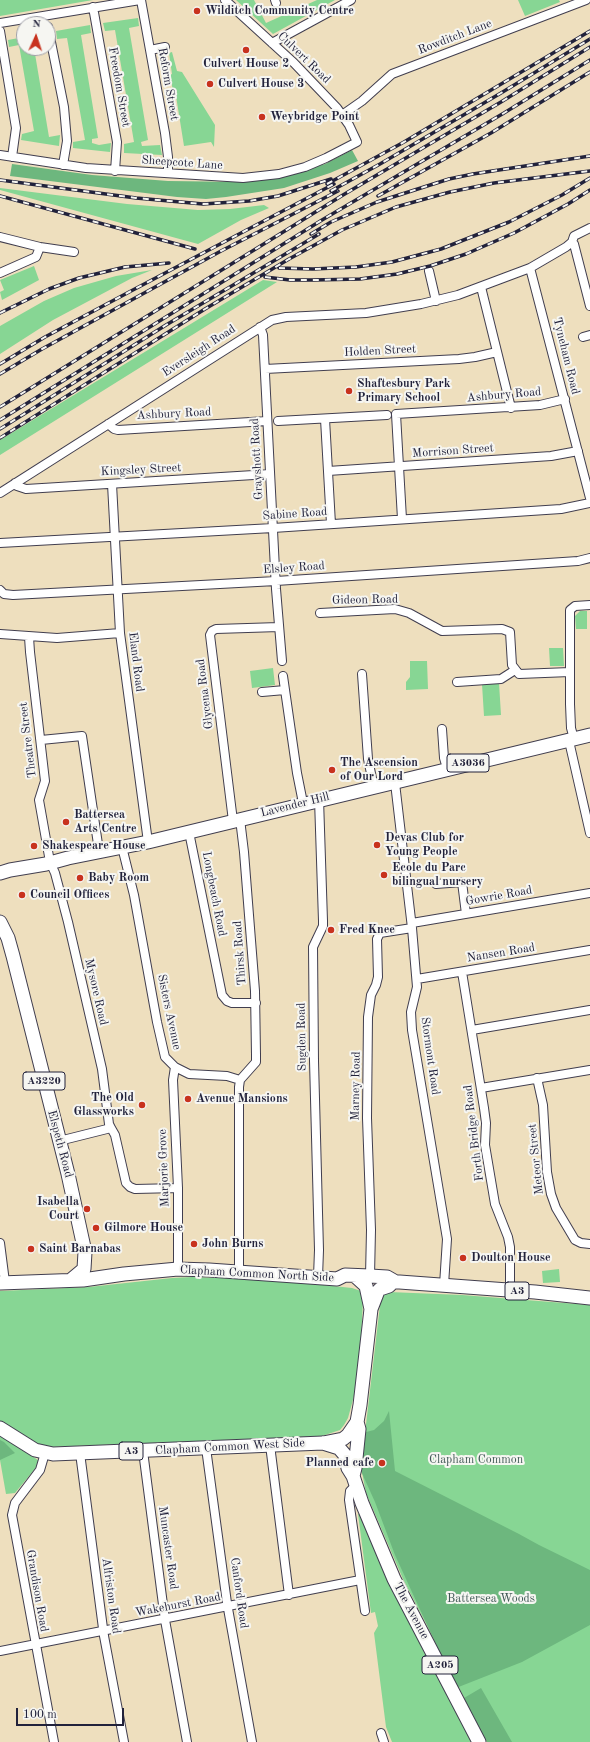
<!DOCTYPE html>
<style>
body{margin:0}
#map{position:relative;width:590px;height:1742px;overflow:hidden;background:#eedfbe;font-family:"Old Standard TT",serif}
canvas{display:block}
.north{position:absolute;left:16px;top:16px;width:40px;height:40px;box-sizing:border-box;background:#f6f6f2;border:1px solid #a1a1a9;border-radius:50%;rotate:3deg;font-size:11px;font-weight:700;line-height:16px;text-align:center;color:#22223b}
.north::after{content:'';display:block;margin:auto;width:14px;height:18px;background:#c8321e;clip-path:polygon(50% 0,100% 100%,50% 72%,0 100%)}
.scale{position:absolute;left:16px;top:1708px;width:108px;height:18px;box-sizing:border-box;border:2px solid #22223b;border-top:0;padding-left:5px;font-size:12px;line-height:14px;white-space:nowrap;color:#22223b;-webkit-text-stroke:3px #f6f6f2;paint-order:stroke}
</style>
<div id="map">
<canvas width="590" height="1742"></canvas>
<div class="north">N</div>
<div class="scale">100 m</div>
</div>
<script>
const context = document.querySelector('canvas').getContext('2d');
context.lineJoin = 'round';
function fill(path, color) { context.fillStyle = color; context.fill(path, 'evenodd'); }
const shape = rows => new Path2D(rows.map(r => 'M' + r).join(''));
function trace(path, color, width, dash) { context.strokeStyle = color; context.lineWidth = width; context.lineCap = dash ? 'butt' : 'round'; context.setLineDash(dash || []); context.stroke(path); }
function drawText(font, color, halo, rows, align = 'center') {
  context.font = font + ' "Old Standard TT",serif'; context.lineWidth = 4; context.setLineDash([]); context.textBaseline = 'middle'; context.strokeStyle = halo; context.fillStyle = color; for (const [text, x, y, turn = 0] of rows) {
    context.save(); context.translate(x, y); context.rotate((+turn || 0) * Math.PI / 180); context.textAlign = isNaN(turn) ? turn : align; if (halo) context.strokeText(text, 0, 0); context.fillText(text, 0, 0); context.restore();
  }
}
fill(shape([
 [0,0,93,0,0,16],
 [236,0,254,0,266,23,317,0,335,0,273,34],
 [518,0,559,0,560,2,525,16],
 [138,18,139,26,129,28,148,140,141,142,142,146,160,145,162,155,124,153,124,144,134,142,115,30,105,31,103,23],
 [90,25,91,33,81,35,98,138,92,139,92,143,99,145,111,143,110,152,73,148,73,142,85,140,67,38,57,39,56,31],
 [24,37,24,48,34,48,49,137,60,135,59,146,21,140,22,134,34,131,19,45,9,47,8,40],
 [172,52,177,71,182,72,215,125,214,147,211,142,184,146,176,96,173,91,170,75,172,74,169,53],
 [0,188,127,204,198,210,230,209,264,205,269,208,241,220,198,244,0,190],
 [34,266,39,280,2,300,0,292,4,290,0,280],
 [152,270,132,278,53,320,0,354,0,326,44,301,74,288,116,276],
 [263,280,277,282,0,455,0,440],
 [580,611,587,611,587,629,576,629,575,616],
 [549,648,563,648,564,666,550,666],
 [410,661,427,661,428,689,406,690,406,682,410,677],
 [273,668,275,685,252,688,250,671],
 [499,683,501,715,484,716,482,684],
 [559,1269,560,1282,543,1283,542,1271],
 [192,1277,250,1279,314,1284,352,1288,361,1291,363,1300,361,1341,354,1396,348,1418,344,1425,340,1430,322,1436,50,1447,43,1446,31,1441,0,1421,0,1291,89,1287,172,1278],
 [389,1292,462,1295,590,1305,590,1742,487,1742,403,1579,366,1493,361,1467,380,1305,384,1294],
 [0,1435,38,1460,39,1464,15,1493,6,1494,0,1460],
 [358,1514,360,1514,474,1742,392,1742,386,1727,374,1633,378,1626,375,1612,371,1613]
]), '#87d694');
fill(shape([
 [352,150,358,161,330,173,284,188,226,197,206,199,177,197,10,176,12,164,92,175,168,181,244,182,281,177,325,164],
 [389,1411,395,1471,519,1534,539,1545,590,1570,590,1625,522,1662,456,1688,395,1555,375,1502,361,1471,366,1432,374,1430,384,1421],
 [0,1440,4,1442,15,1453,0,1460],
 [481,1688,512,1742,487,1742,464,1698]
]), '#6db77e');
const minor = shape([
 [141,0,165,133,168,157,168,173],
 [275,0,276,3],
 [93,7,117,142,115,171],
 [0,23,140,0],
 [48,27,64,107,67,141,63,165],
 [0,31,16,128,12,157],
 [272,43,351,0],
 [150,50,165,47],
 [342,115,362,101,392,74,586,0],
 [0,155,86,168,243,178,279,174,305,167,326,158,357,142,349,125,337,108,294,63,225,0],
 [0,237,40,247,74,252],
 [572,242,574,244,590,306],
 [530,268,590,498],
 [429,271,436,301],
 [0,273,36,257,40,247],
 [481,287,511,408],
 [260,327,263,335,276,589,282,661],
 [583,337,590,335],
 [265,369,459,359,475,357,497,352],
 [325,419,331,524],
 [278,421,387,415],
 [108,424,114,429,118,430,267,421],
 [328,471,551,456,578,451],
 [15,483,17,486,26,489,270,474],
 [112,484,120,633,148,842],
 [0,493,272,320,286,317,366,313,421,304,458,295,530,268,566,247,572,242,574,236,590,228],
 [402,519,396,414,540,405,565,399],
 [0,543,273,528,561,509,590,503],
 [0,590,4,594,13,595,276,581,578,561,590,558],
 [320,613,395,609,409,613,442,631,502,629,510,632,512,665,519,674,570,672],
 [0,634,57,638,120,633],
 [29,637,30,652,45,781,39,800,50,862,55,873,68,922,102,1069,109,1124,111,1128,59,1141],
 [362,674,368,759,374,788],
 [283,676,297,773,303,803],
 [457,682,501,679,515,670],
 [262,692,285,690],
 [442,729,444,758,447,768],
 [574,739,571,728,570,704,570,610,575,606,590,605],
 [41,740,82,736,99,851],
 [569,741,590,833],
 [395,783,412,928,417,987,411,1012,412,1030,447,1239,444,1285],
 [233,821,210,635,212,631,216,629,279,627],
 [189,832,222,995,227,1001,232,1003,256,1003],
 [122,847,134,895,157,1022,165,1057,175,1067,189,1074,227,1076,240,1080],
 [436,884,462,882,466,914],
 [412,923,590,893],
 [462,972,484,1108,486,1123,485,1145,495,1204,508,1237,510,1247,510,1290],
 [417,979,590,950],
 [472,1030,590,1010],
 [175,1067,173,1080,178,1188,178,1269],
 [537,1078,543,1105,547,1172,551,1194,556,1208,575,1240,581,1243,590,1244],
 [481,1088,590,1070],
 [111,1128,115,1135,126,1183,130,1187,135,1189,178,1188],
 [0,1243,5,1282],
 [239,1272,239,1087,240,1080,256,1062,256,1055,255,991,244,852,240,819],
 [370,1276,371,1230,367,1118,368,1017,371,995,376,985,378,977,377,939,380,933,412,928],
 [318,1277,319,1250,314,1061,313,947,323,926,323,921,319,799],
 [270,1445,289,1595],
 [206,1448,227,1603,252,1742],
 [143,1451,165,1620,187,1742],
 [45,1453,40,1470,15,1503,12,1515,54,1742],
 [80,1453,104,1636,124,1742],
 [355,1486,350,1491,349,1500,365,1611],
 [0,1651,360,1580],
 [381,1733,384,1742]
]);
const primary = shape([
 [0,873,10,870,46,864,68,858,148,842,590,735]
]);
const trunk = shape([
 [0,922,8,938,13,956,68,1174,85,1252,84,1269,72,1279],
 [386,1281,535,1292,590,1298],
 [0,1283,83,1280,124,1274,178,1269,209,1270,337,1279,345,1275,370,1276,387,1277,394,1281],
 [371,1309,378,1291,380,1289,389,1286,394,1281],
 [0,1428,35,1450,53,1454,323,1443,343,1439,348,1435,357,1422,360,1405,371,1309,366,1286,355,1276],
 [323,1443,339,1448,345,1455,348,1468,353,1476,362,1503,394,1579,479,1742],
 [353,1476,355,1468,359,1429,357,1422]
]);
trace(minor, '#413e4f', 10);
trace(primary, '#413e4f', 15);
trace(trunk, '#413e4f', 15);
trace(minor, '#fff', 8);
trace(primary, '#fff', 13);
trace(trunk, '#fff', 13);
const rail = shape([
 [0,180,136,198,203,204,249,201,278,196,331,179],
 [327,184,404,142,590,31],
 [331,191,380,164,501,93,590,39],
 [0,196,195,249],
 [378,196,491,133,590,72],
 [311,234,331,222,377,202,449,179,473,174,590,156],
 [279,268,313,269,356,267,392,262,441,249,509,222,562,195,590,178],
 [265,277,290,280,313,280,360,279,397,274,430,266,466,254,514,233,568,204,590,190],
 [0,313,49,289,79,278,125,267,169,263],
 [0,364,45,337,131,291,334,184],
 [0,374,42,349,221,251,338,191],
 [0,407,343,195,501,102,590,47],
 [0,420,322,220,504,113,590,60],
 [0,429,166,325,319,234],
 [0,438,205,309,289,259,342,230,396,207,450,192,494,183,590,171]
]);
trace(rail, '#22223b', 3.5);
trace(rail, '#f6f6f2', 2, [6]);
for (const [x, y, r, color] of [
 [197,11,4,"#c8321e"],
 [246,50,4,"#c8321e"],
 [210,84,4,"#c8321e"],
 [262,117,4,"#c8321e"],
 [349,391,4,"#c8321e"],
 [332,770,4,"#c8321e"],
 [66,822,4,"#c8321e"],
 [377,845,4,"#c8321e"],
 [34,846,4,"#c8321e"],
 [384,875,4,"#c8321e"],
 [80,878,4,"#c8321e"],
 [22,895,4,"#c8321e"],
 [331,930,4,"#c8321e"],
 [188,1099,4,"#c8321e"],
 [142,1105,4,"#c8321e"],
 [87,1209,4,"#c8321e"],
 [96,1228,4,"#c8321e"],
 [194,1244,4,"#c8321e"],
 [31,1249,4,"#c8321e"],
 [463,1258,4,"#c8321e"],
 [382,1463,4,"#c8321e"]
]) { const dot = new Path2D(); dot.arc(x, y, r, 0, 2 * Math.PI); context.fillStyle = color; context.fill(dot); trace(dot, '#f6f6f2', 1.5); }
for (const [x, y, w] of [
 [468,763,42],
 [44,1081,42],
 [517,1291,24],
 [131,1451,24],
 [440,1665,36]
]) { const box = new Path2D(); box.roundRect(x - w / 2, y - 9, w, 18, 3); context.fillStyle = '#f6f6f2'; context.fill(box); trace(box, '#22223b', 1); }
drawText('bold 11px', '#22223b', null, [
 ["A3036",468,763],
 ["A3220",44,1081],
 ["A3",517,1291],
 ["A3",131,1451],
 ["A205",440,1665]
]);
drawText('bold 12px', '#22223b', '#f6f6f2', [
 ["Wilditch Community Centre",205,11],
 ["Culvert House 2",246,64,"center"],
 ["Culvert House 3",218,84],
 ["Weybridge Point",270,117],
 ["Shaftesbury Park",357,384],
 ["Primary School",357,398],
 ["The Ascension",340,763],
 ["of Our Lord",340,777],
 ["Battersea",74,815],
 ["Arts Centre",74,829],
 ["Devas Club for",385,838],
 ["Young People",385,852],
 ["Shakespeare House",42,846],
 ["Ecole du Parc",392,868],
 ["bilingual nursery",392,882],
 ["Baby Room",88,878],
 ["Council Offices",30,895],
 ["Fred Knee",339,930],
 ["The Old",134,1098,"right"],
 ["Glassworks",134,1112,"right"],
 ["Avenue Mansions",196,1099],
 ["Isabella",79,1202,"right"],
 ["Court",79,1216,"right"],
 ["Gilmore House",104,1228],
 ["John Burns",202,1244],
 ["Saint Barnabas",39,1249],
 ["Doulton House",471,1258],
 ["Planned cafe",374,1463,"right"]
], 'left');
drawText('12px', '#22223b', '#f6f6f2', [
 ["Rowditch Lane",455,37,-21],
 ["Culvert Road",304,58,44],
 ["Reform Street",168,84,80],
 ["Freedom Street",119,87,80],
 ["Sheepcote Lane",182,163,4],
 ["Eversleigh Road",199,351,-33],
 ["Holden Street",380,351,-3],
 ["Tyneham Road",566,356,76],
 ["Ashbury Road",504,395,-5],
 ["Ashbury Road",174,414,-3],
 ["Morrison Street",453,451,-4],
 ["Grayshott Road",257,459,-93],
 ["Kingsley Street",141,470,-3],
 ["Sabine Road",295,514,-4],
 ["Elsley Road",294,568,-4],
 ["Gideon Road",365,600,-1],
 ["Eland Road",136,662,83],
 ["Glycena Road",205,694,-97],
 ["Theatre Street",28,740,-97],
 ["Lavender Hill",295,805,-14],
 ["Longbeach Road",214,894,79],
 ["Gowrie Road",499,896,-10],
 ["Thirsk Road",240,953,-94],
 ["Nansen Road",501,953,-9],
 ["Mysore Road",96,992,77],
 ["Sisters Avenue",169,1012,78],
 ["Sugden Road",302,1037,-91],
 ["Stormont Road",430,1056,82],
 ["Marney Road",356,1086,-89],
 ["Forth Bridge Road",474,1133,-97],
 ["Elspeth Road",60,1144,75],
 ["Meteor Street",536,1159,-96],
 ["Marjorie Grove",164,1168,-92],
 ["Clapham Common North Side",257,1274,3],
 ["Clapham Common West Side",230,1447,-3],
 ["Muncaster Road",168,1548,82],
 ["Grandison Road",37,1591,80],
 ["Canford Road",239,1593,82],
 ["Alfriston Road",111,1596,82],
 ["Wakehurst Road",178,1605,-11],
 ["The Avenue",411,1611,62]
]);
drawText('12px', '#405856', '#f6f6f2', [
 ["Clapham Common",476,1460],
 ["Battersea Woods",491,1599]
]);
</script>
